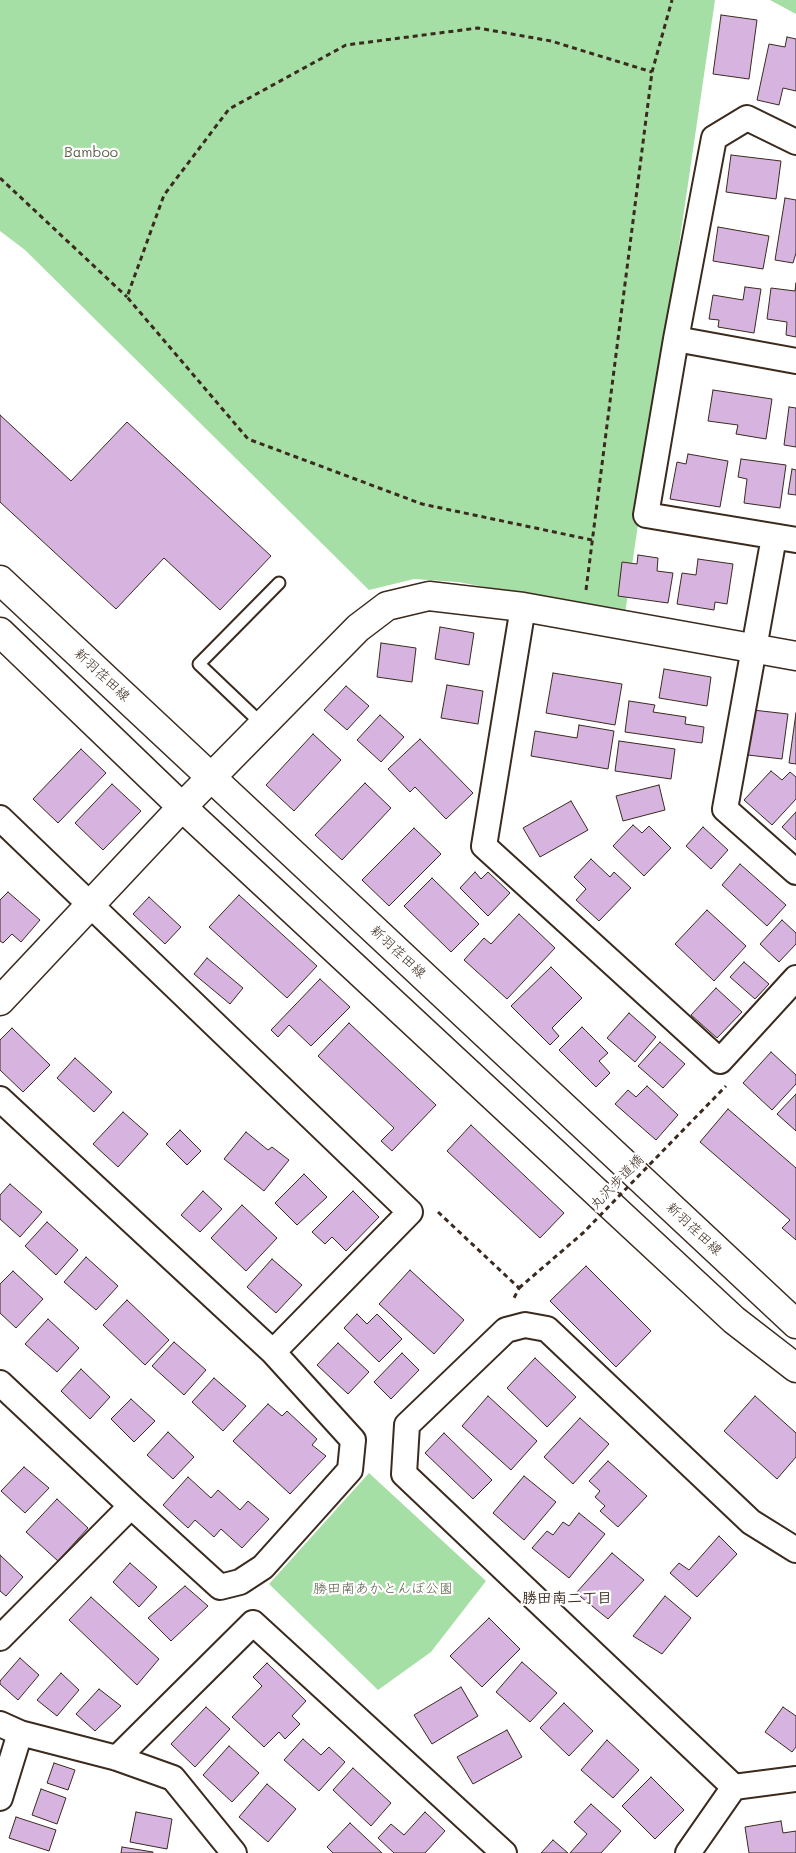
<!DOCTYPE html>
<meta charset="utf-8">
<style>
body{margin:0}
canvas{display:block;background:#fff}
</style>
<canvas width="796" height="1853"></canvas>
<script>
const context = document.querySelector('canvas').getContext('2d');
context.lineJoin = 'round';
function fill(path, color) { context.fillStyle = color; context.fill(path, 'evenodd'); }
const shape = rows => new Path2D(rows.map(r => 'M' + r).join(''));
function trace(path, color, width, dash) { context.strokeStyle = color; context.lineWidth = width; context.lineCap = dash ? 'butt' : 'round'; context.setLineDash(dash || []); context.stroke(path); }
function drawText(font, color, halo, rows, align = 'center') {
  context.font = font + ' Mali,"Klee One",sans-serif'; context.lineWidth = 4.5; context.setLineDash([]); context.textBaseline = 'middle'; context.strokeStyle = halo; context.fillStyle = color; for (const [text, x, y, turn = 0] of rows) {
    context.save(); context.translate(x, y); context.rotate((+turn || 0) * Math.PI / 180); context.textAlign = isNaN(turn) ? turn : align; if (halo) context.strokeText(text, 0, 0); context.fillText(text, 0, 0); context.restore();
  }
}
fill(shape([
 [0,0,715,0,625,613,458,582,414,579,369,590,25,250,0,231],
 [770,0,796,0,796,14],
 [369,1473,486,1581,431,1652,378,1690,269,1584]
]), '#a6dfa5');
const building = shape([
 [721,15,757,20,749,79,713,74,721,15],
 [787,37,796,39,796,91,783,88,779,105,757,100,769,44,785,47,787,37],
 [731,155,781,161,776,199,726,192,731,155],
 [785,198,796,200,796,253,793,263,775,260,785,198],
 [718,227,769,236,763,269,713,261,718,227],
 [796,283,796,337,786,335,787,322,767,319,771,288,795,291,796,283],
 [745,287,761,289,754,333,718,327,719,320,709,319,713,295,743,300,745,287],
 [713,390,772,399,766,439,736,434,738,425,708,421,713,390],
 [789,407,796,408,796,447,784,445,789,407],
 [0,415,71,481,127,422,271,556,220,610,164,558,116,609,0,502,0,415],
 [688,454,728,461,720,507,670,499,677,462,686,464,688,454],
 [741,459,786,465,780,508,744,503,747,479,738,477,741,459],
 [792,469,796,470,796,495,788,494,792,469],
 [638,555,658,558,657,571,673,573,668,603,618,596,622,562,637,564,638,555],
 [698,559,733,564,727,604,715,602,714,610,677,604,682,573,696,575,698,559],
 [440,627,474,633,469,665,435,659,440,627],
 [381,643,416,648,412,682,377,677,381,643],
 [664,669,711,677,707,706,659,698,664,669],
 [553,673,622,684,615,725,546,713,553,673],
 [447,685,483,691,478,724,441,718,447,685],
 [346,686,369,706,347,730,324,710,346,686],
 [629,701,655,705,653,712,686,717,685,724,704,727,702,743,625,732,629,701],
 [753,710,788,714,782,759,748,755,753,710],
 [796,713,796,764,789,763,796,713],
 [380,715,404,737,381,762,357,740,380,715],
 [579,725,614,731,608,769,531,756,535,731,577,738,579,725],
 [313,734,341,760,294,811,266,785,313,734],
 [420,739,473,793,446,819,415,787,410,792,388,769,420,739],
 [619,741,675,749,671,779,615,771,619,741],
 [81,749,106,773,58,823,33,799,81,749],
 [771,771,782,780,790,772,796,777,796,799,772,825,744,800,771,771],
 [365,783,391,808,342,860,315,835,365,783],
 [112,784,141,811,103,850,75,823,112,784],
 [659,785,665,810,623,821,616,796,659,785],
 [571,801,588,830,540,857,523,828,571,801],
 [796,812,796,840,782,827,796,812],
 [633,825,642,833,649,826,671,848,644,876,613,846,633,825],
 [703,827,728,850,711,869,686,846,703,827],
 [414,828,441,854,389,906,362,880,414,828],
 [591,859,610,877,614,872,631,888,599,921,576,900,586,889,574,877,591,859],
 [740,864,786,905,767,926,722,885,740,864],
 [475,872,481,879,488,872,510,893,488,916,460,888,475,872],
 [432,878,479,924,451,952,404,906,432,878],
 [8,892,40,920,21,942,12,934,3,943,0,941,0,900,8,892],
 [239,895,317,966,287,998,209,927,239,895],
 [149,897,181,927,165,944,133,914,149,897],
 [707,910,746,946,714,981,675,944,707,910],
 [519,914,555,948,507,999,464,960,484,938,491,944,519,914],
 [782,920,796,933,796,944,779,962,760,944,782,920],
 [207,958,243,988,230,1004,194,974,207,958],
 [744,962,769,984,755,999,730,977,744,962],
 [551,967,582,998,552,1028,559,1036,550,1045,511,1006,551,967],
 [320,979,350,1007,311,1046,289,1025,278,1037,271,1030,320,979],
 [716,988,742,1012,717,1038,691,1015,716,988],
 [629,1013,656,1037,635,1062,607,1038,629,1013],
 [349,1023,436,1105,392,1151,381,1141,394,1128,318,1056,349,1023],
 [582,1027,608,1053,599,1061,610,1073,596,1087,559,1050,582,1027],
 [12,1028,50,1065,23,1092,0,1070,0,1040,12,1028],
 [660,1042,685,1064,663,1088,638,1066,660,1042],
 [771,1052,796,1075,796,1084,772,1110,743,1083,771,1052],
 [75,1058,112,1092,94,1112,57,1078,75,1058],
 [647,1086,678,1115,656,1140,615,1104,628,1090,636,1097,647,1086],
 [796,1094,796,1131,777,1114,796,1094],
 [728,1109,796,1168,796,1240,782,1228,790,1220,700,1142,728,1109],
 [123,1112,148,1134,118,1167,93,1144,123,1112],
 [471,1125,564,1213,540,1238,447,1151,471,1125],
 [180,1130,201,1151,187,1165,166,1144,180,1130],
 [246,1132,268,1150,272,1147,289,1160,264,1191,224,1159,246,1132],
 [304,1174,327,1197,297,1225,275,1203,304,1174],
 [10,1184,42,1212,20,1237,0,1219,0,1195,10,1184],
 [203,1191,222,1209,200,1232,181,1215,203,1191],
 [353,1191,379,1217,346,1251,332,1237,325,1244,312,1232,353,1191],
 [242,1205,277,1238,246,1271,211,1238,242,1205],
 [47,1222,78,1250,56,1275,25,1246,47,1222],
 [86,1257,118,1286,96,1310,64,1282,86,1257],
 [272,1259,302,1285,276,1313,247,1287,272,1259],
 [586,1266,651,1331,616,1367,550,1301,586,1266],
 [410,1270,464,1320,434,1354,379,1304,410,1270],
 [13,1271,43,1299,16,1328,0,1313,0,1284,13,1271],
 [127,1300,169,1340,145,1365,103,1325,127,1300],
 [357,1314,367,1324,377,1314,402,1339,379,1362,344,1328,357,1314],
 [48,1319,79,1348,57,1372,25,1344,48,1319],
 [174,1342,206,1370,184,1395,152,1366,174,1342],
 [338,1343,369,1372,348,1394,317,1365,338,1343],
 [402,1353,419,1370,391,1399,374,1382,402,1353],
 [535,1358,576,1397,547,1427,507,1388,535,1358],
 [81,1369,110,1397,90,1419,61,1391,81,1369],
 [214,1378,246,1406,223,1431,192,1402,214,1378],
 [488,1396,537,1441,511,1470,462,1426,488,1396],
 [755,1396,796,1433,796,1457,777,1479,724,1431,755,1396],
 [131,1399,155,1421,134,1442,111,1419,131,1399],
 [268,1404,282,1416,287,1411,317,1439,312,1445,326,1456,290,1494,233,1441,268,1404],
 [580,1418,609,1444,573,1484,544,1457,580,1418],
 [168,1432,194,1457,173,1479,147,1455,168,1432],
 [444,1433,492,1480,473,1499,425,1453,444,1433],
 [608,1461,647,1496,618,1527,600,1511,605,1506,595,1497,600,1491,589,1481,608,1461],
 [24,1467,49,1488,25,1513,1,1491,24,1467],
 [524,1476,556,1502,524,1540,493,1513,524,1476],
 [188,1477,211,1498,218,1490,240,1510,248,1501,269,1519,242,1548,221,1529,214,1537,195,1520,188,1528,163,1505,188,1477],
 [57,1499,88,1528,58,1561,26,1532,57,1499],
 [579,1513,605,1534,569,1578,532,1548,547,1531,553,1535,563,1522,569,1526,579,1513],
 [719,1536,737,1554,697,1597,670,1573,679,1563,689,1570,719,1536],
 [612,1553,644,1580,608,1619,576,1593,612,1553],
 [0,1555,23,1577,6,1596,0,1591,0,1555],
 [130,1563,157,1587,139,1607,113,1582,130,1563],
 [185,1586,208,1606,171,1641,148,1618,185,1586],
 [665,1596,691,1618,662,1654,633,1636,665,1596],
 [91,1597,159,1659,137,1685,69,1620,91,1597],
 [489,1618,520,1649,482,1687,450,1656,489,1618],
 [20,1658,39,1675,18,1700,0,1684,0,1681,20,1658],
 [522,1662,557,1693,530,1722,496,1692,522,1662],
 [267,1663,306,1701,292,1716,300,1724,285,1739,279,1732,264,1747,232,1717,262,1686,253,1677,267,1663],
 [61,1673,79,1690,57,1716,37,1700,61,1673],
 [461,1687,478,1716,432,1744,414,1715,461,1687],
 [99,1689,121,1706,95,1731,76,1714,99,1689],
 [564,1703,593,1731,569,1756,540,1728,564,1703],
 [206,1707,230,1729,195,1767,171,1744,206,1707],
 [783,1707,796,1716,796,1747,792,1752,765,1732,783,1707],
 [507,1730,522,1757,473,1784,457,1757,507,1730],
 [303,1739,321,1755,329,1747,345,1762,319,1791,284,1760,303,1739],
 [607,1740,639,1770,613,1798,581,1770,607,1740],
 [229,1746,259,1773,232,1802,203,1775,229,1746],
 [54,1763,75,1770,68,1790,47,1783,54,1763],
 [353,1768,391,1803,371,1826,333,1790,353,1768],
 [651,1777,684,1810,655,1839,622,1806,651,1777],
 [267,1784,296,1809,268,1842,239,1817,267,1784],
 [41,1789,66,1798,57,1824,32,1815,41,1789],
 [591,1804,621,1831,601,1853,570,1853,587,1834,574,1822,591,1804],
 [136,1812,172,1819,167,1849,130,1842,136,1812],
 [425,1812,445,1831,425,1853,394,1853,378,1838,391,1824,404,1835,425,1812],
 [16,1817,56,1830,49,1851,9,1838,16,1817],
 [781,1821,783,1833,796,1831,796,1853,749,1853,745,1827,781,1821],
 [350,1823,382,1853,333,1853,327,1847,350,1823],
 [553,1840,568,1853,541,1853,553,1840],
 [122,1847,153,1852,153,1853,121,1853,122,1847]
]);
fill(building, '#d7b4df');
trace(building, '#3b2a1e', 1);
const lane = shape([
 [263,725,199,664,279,583]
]);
const street = shape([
 [796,142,747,118,714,138,676,339,646,515,796,540],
 [676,339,796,361],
 [774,537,725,809,796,872],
 [523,607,484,846,720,1061,796,978],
 [0,818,410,1212,273,1352],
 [0,1099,273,1352,353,1440,350,1470,263,1567,240,1582,220,1587,131,1506,0,1383],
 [0,1638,131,1506],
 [0,1724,20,1733,117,1758,173,1778,234,1853],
 [117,1758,253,1623,504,1853],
 [734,1787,404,1474,407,1425,506,1330,525,1325,547,1329,751,1522,796,1550],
 [0,1798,20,1733],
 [688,1853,734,1787,796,1779]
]);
const secondary = shape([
 [0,580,796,1324],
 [0,632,182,807,734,1320,796,1368],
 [0,1001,182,807,358,628,387,606,429,596,523,607,796,656]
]);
trace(lane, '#3b2a1e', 15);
trace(street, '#3b2a1e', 28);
trace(secondary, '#3b2a1e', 31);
trace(shape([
 [0,178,127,297],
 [592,540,422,504,248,439,127,297,164,195,229,109,346,45,478,28,551,41,652,72],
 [586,590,652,72,672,0],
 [438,1212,519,1288,513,1300]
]), '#3b2a1e', 3, [5, 4]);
trace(lane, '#fff', 11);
trace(street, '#fff', 24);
trace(secondary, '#fff', 28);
trace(shape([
 [519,1288,583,1233,726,1086]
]), '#3b2a1e', 3, [5, 4]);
drawText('14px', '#5b6046', '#fff', [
 ["Bamboo",91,153],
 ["勝田南あかとんぼ公園",383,1589]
]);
drawText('14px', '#3b2a1e', '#fff', [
 ["新羽荏田線",102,675,43],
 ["新羽荏田線",398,952,43],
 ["丸沢歩道橋",617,1182,-46],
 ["新羽荏田線",694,1229,43]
]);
drawText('bold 15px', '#3b2a1e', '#fff', [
 ["勝田南二丁目",567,1598]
]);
</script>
